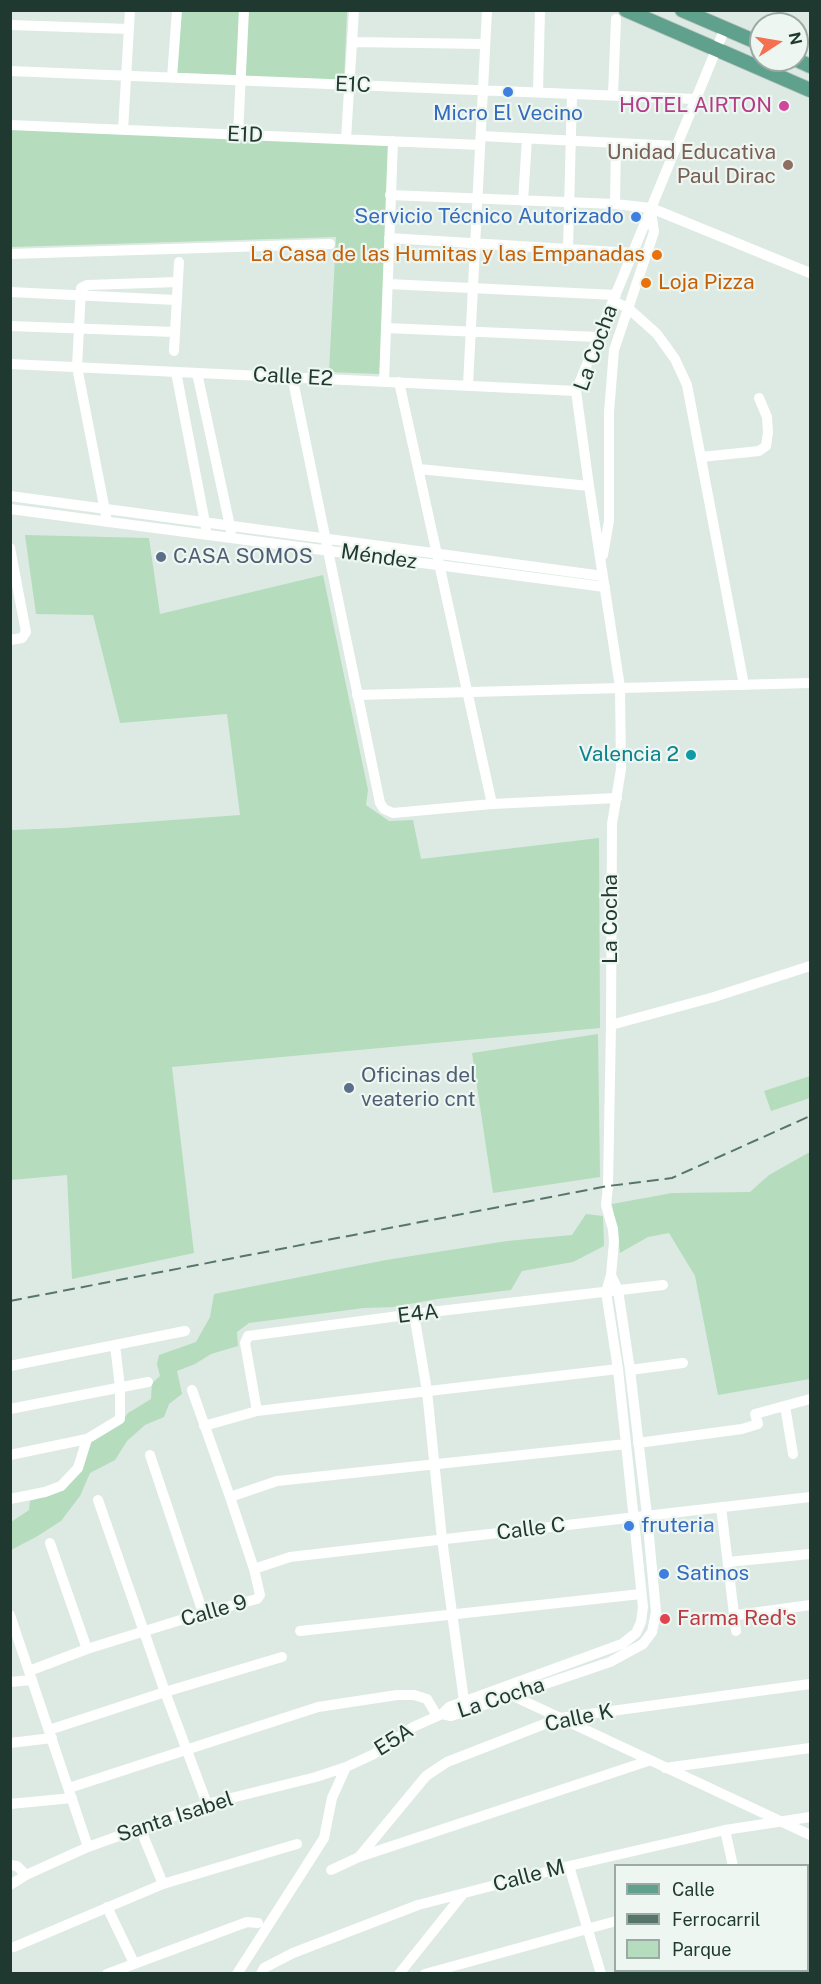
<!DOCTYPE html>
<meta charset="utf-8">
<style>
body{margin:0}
#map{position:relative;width:821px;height:1984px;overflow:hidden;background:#ddeae3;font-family:"Public Sans",sans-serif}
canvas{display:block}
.frame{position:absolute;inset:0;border:12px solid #1f3931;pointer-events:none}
.legend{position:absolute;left:614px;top:1864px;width:195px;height:108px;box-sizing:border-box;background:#edf6f1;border:2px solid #9baaa4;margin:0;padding:8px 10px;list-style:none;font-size:18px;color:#1f3931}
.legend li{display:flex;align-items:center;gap:12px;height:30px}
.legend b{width:30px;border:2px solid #9baaa4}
.north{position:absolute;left:749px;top:12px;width:60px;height:60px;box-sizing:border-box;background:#edf6f1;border:2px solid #9baaa4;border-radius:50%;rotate:78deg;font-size:16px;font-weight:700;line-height:24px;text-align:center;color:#1f3931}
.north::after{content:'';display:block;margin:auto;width:21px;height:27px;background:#f5704f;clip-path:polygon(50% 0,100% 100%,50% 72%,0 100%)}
</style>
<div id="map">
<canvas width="821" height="1984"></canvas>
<div class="frame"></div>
<ul class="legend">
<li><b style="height:8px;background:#60a18d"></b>Calle</li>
<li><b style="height:8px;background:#58756c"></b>Ferrocarril</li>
<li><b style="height:16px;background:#b5dcbd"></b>Parque</li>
</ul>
<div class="north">N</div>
</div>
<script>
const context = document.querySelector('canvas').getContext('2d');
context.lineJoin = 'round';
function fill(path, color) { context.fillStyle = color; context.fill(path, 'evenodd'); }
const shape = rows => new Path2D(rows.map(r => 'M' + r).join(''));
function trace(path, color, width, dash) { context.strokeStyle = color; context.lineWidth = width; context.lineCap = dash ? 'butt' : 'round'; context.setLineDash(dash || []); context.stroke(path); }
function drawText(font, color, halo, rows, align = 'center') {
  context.font = font + ' "Public Sans",sans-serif'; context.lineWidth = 4.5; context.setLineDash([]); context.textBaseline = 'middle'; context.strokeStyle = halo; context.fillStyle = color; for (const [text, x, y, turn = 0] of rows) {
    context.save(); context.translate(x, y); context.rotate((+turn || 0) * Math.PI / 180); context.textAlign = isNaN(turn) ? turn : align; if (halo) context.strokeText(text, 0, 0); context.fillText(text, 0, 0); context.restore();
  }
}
fill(shape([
 [179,11,239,11,237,75,174,73],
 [247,11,347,11,344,81,243,76],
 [11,129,389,145,380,374,329,372,336,237,11,247],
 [25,535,149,538,160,614,323,575,368,790,366,805,389,821,413,820,421,859,599,838,600,1028,172,1067,194,1253,72,1279,67,1175,11,1180,11,830,64,828,240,815,227,714,120,723,93,615,36,614],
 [598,1034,600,1177,493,1193,472,1053],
 [810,1076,810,1098,771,1111,764,1091],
 [808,1153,810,1153,810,1379,718,1395,695,1276,669,1233,648,1237,620,1253,612,1204,672,1193,750,1192,769,1175],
 [586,1214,603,1216,604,1246,573,1262,522,1271,511,1290,437,1299,393,1307,364,1308,249,1323,237,1332,238,1346,211,1354,195,1364,177,1371,182,1394,169,1404,164,1417,145,1425,127,1441,115,1460,90,1473,80,1496,61,1521,36,1537,11,1550,11,1522,29,1510,30,1501,63,1490,92,1440,119,1425,128,1413,151,1399,152,1383,160,1376,157,1364,159,1355,196,1342,210,1317,214,1294,386,1260,507,1241,572,1235]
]), '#b5dcbd');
const major = shape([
 [626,10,810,90],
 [682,10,761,44],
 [797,60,810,66]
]);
trace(major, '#bcc4c1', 16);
trace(shape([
 [10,25,129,29],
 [352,42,485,44],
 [10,71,696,99],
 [172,78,177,10],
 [538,92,540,10],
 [613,95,616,19],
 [10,125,480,145],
 [123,130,130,10],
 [238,135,244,10],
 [481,136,676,146],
 [346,139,354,10],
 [390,195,615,204,651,208,810,273],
 [523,201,527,139],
 [615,204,616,143],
 [389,238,633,253],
 [568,248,572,94],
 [10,254,330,244],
 [388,284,616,295],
 [10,292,176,300],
 [613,301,628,308,657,334,675,359,687,385,744,685],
 [10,326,175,332],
 [386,328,598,337],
 [174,351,179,262],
 [10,364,576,391],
 [176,372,206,528],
 [197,373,231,531],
 [292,376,380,803,384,809,393,813,492,804,617,798],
 [384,382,393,141],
 [399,382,492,804],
 [468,385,487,10],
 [701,457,759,451,766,446,768,432,767,417,759,398],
 [419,469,589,486],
 [10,496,603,576],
 [10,509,605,587],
 [106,516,77,367,81,288,87,285,178,282],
 [10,548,26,632,22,638,10,640],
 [603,555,609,521,609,412,614,350,654,232,651,211],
 [357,695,810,683],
 [611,1025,714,997,810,966],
 [414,1314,427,1391,442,1539,464,1701],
 [10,1366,185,1331],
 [630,1370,683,1363],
 [785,1406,793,1454],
 [10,1409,148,1382],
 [257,1411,245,1343,248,1336,414,1314,663,1285],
 [204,1426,257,1411,618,1369],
 [638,1443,742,1429,758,1424,755,1414,810,1399],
 [10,1455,87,1439],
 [150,1455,203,1613],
 [230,1497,277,1481,626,1444],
 [10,1499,45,1492,61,1486,78,1468,87,1439,120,1419,120,1387,115,1345],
 [98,1500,165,1692,207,1804],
 [721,1507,734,1614,738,1615,810,1605],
 [50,1543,87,1649],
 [728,1562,810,1554],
 [254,1569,290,1557,810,1497],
 [734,1614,736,1631],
 [10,1615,88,1847],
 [300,1631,641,1594],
 [29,1671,87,1649,203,1613,257,1599,260,1595,254,1569,230,1497,192,1390],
 [10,1682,32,1680],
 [509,1694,810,1835],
 [442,1714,451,1716,610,1662,643,1644,652,1632,656,1612,647,1515,630,1370,618,1290,611,1275],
 [49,1730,165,1692,282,1657],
 [10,1743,52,1738],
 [665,1768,810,1748],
 [69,1788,318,1707,397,1695,414,1695,427,1699,437,1716],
 [10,1804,72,1798],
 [140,1828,163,1884],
 [725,1830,733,1866],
 [359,1857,648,1761],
 [10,1865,17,1866,26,1875],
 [569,1866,601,1974],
 [331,1870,359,1857,426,1776,447,1762,560,1718,810,1684],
 [808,1881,810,1880],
 [10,1885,26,1875,88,1847,207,1804,316,1777,346,1767,374,1754,413,1727,442,1714,449,1707,622,1644,636,1633,641,1622,643,1607,626,1444,618,1369,606,1292,611,1275,614,1242,613,1229,606,1205,608,1186,611,1025,612,824,621,769,620,687,589,486,576,391,725,28],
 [107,1907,134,1963],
 [808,1944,810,1944],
 [14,1947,163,1884,297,1844],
 [107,1974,247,1922,258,1923],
 [237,1974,324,1838,332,1798,346,1767],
 [261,1974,264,1968,293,1953,418,1905,569,1866,725,1830,810,1817],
 [399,1974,463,1894],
 [425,1974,616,1921],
 [672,1974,683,1970]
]), '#fff', 10);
trace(major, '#60a18d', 14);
trace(shape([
 [10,1301,608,1186,672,1178,810,1116]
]), '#58756c', 2, [12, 6]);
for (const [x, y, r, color] of [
 [508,92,6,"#3f7fe0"],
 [784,106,6,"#d1479c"],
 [788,165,6,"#8d6e63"],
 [636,217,6,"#3f7fe0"],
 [657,255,6,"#e8710a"],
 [646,283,6,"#e8710a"],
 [161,557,6,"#5c6f8a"],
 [691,755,6,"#0f9aa8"],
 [349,1088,6,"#5c6f8a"],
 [629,1526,6,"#3f7fe0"],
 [664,1574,6,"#3f7fe0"],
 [665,1619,6,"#e0444e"]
]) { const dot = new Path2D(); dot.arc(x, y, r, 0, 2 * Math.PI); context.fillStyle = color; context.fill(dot); trace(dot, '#edf6f1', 2); }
drawText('21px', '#1f3931', '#edf6f1', [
 ["E1C",353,85,2],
 ["E1D",245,135,2],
 ["La Cocha",596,348,-70],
 ["Calle E2",293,377,3],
 ["Méndez",379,557,8],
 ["La Cocha",611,919,-90],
 ["E4A",418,1314,-7],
 ["Calle C",531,1529,-7],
 ["Calle 9",214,1611,-16],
 ["La Cocha",501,1698,-18],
 ["Calle K",579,1718,-12],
 ["E5A",394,1740,-32],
 ["Santa Isabel",175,1817,-18],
 ["Calle M",529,1876,-15]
]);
drawText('21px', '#b23c85', '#edf6f1', [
 ["HOTEL AIRTON",772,106]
], 'right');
drawText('21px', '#366cbe', '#edf6f1', [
 ["Micro El Vecino",508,114,"center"],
 ["Servicio Técnico Autorizado",624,217,"right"],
 ["fruteria",641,1526],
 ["Satinos",676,1574]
], 'left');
drawText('21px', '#785e54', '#edf6f1', [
 ["Unidad Educativa",776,153],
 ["Paul Dirac",776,177]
], 'right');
drawText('21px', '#c56008', '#edf6f1', [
 ["La Casa de las Humitas y las Empanadas",645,255],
 ["Loja Pizza",658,283,"left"]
], 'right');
drawText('21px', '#4e5e75', '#edf6f1', [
 ["CASA SOMOS",173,557],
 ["Oficinas del",361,1076],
 ["veaterio cnt",361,1100]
], 'left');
drawText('21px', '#0d838f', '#edf6f1', [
 ["Valencia 2",679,755]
], 'right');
drawText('21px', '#be3a42', '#edf6f1', [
 ["Farma Red's",677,1619]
], 'left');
</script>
